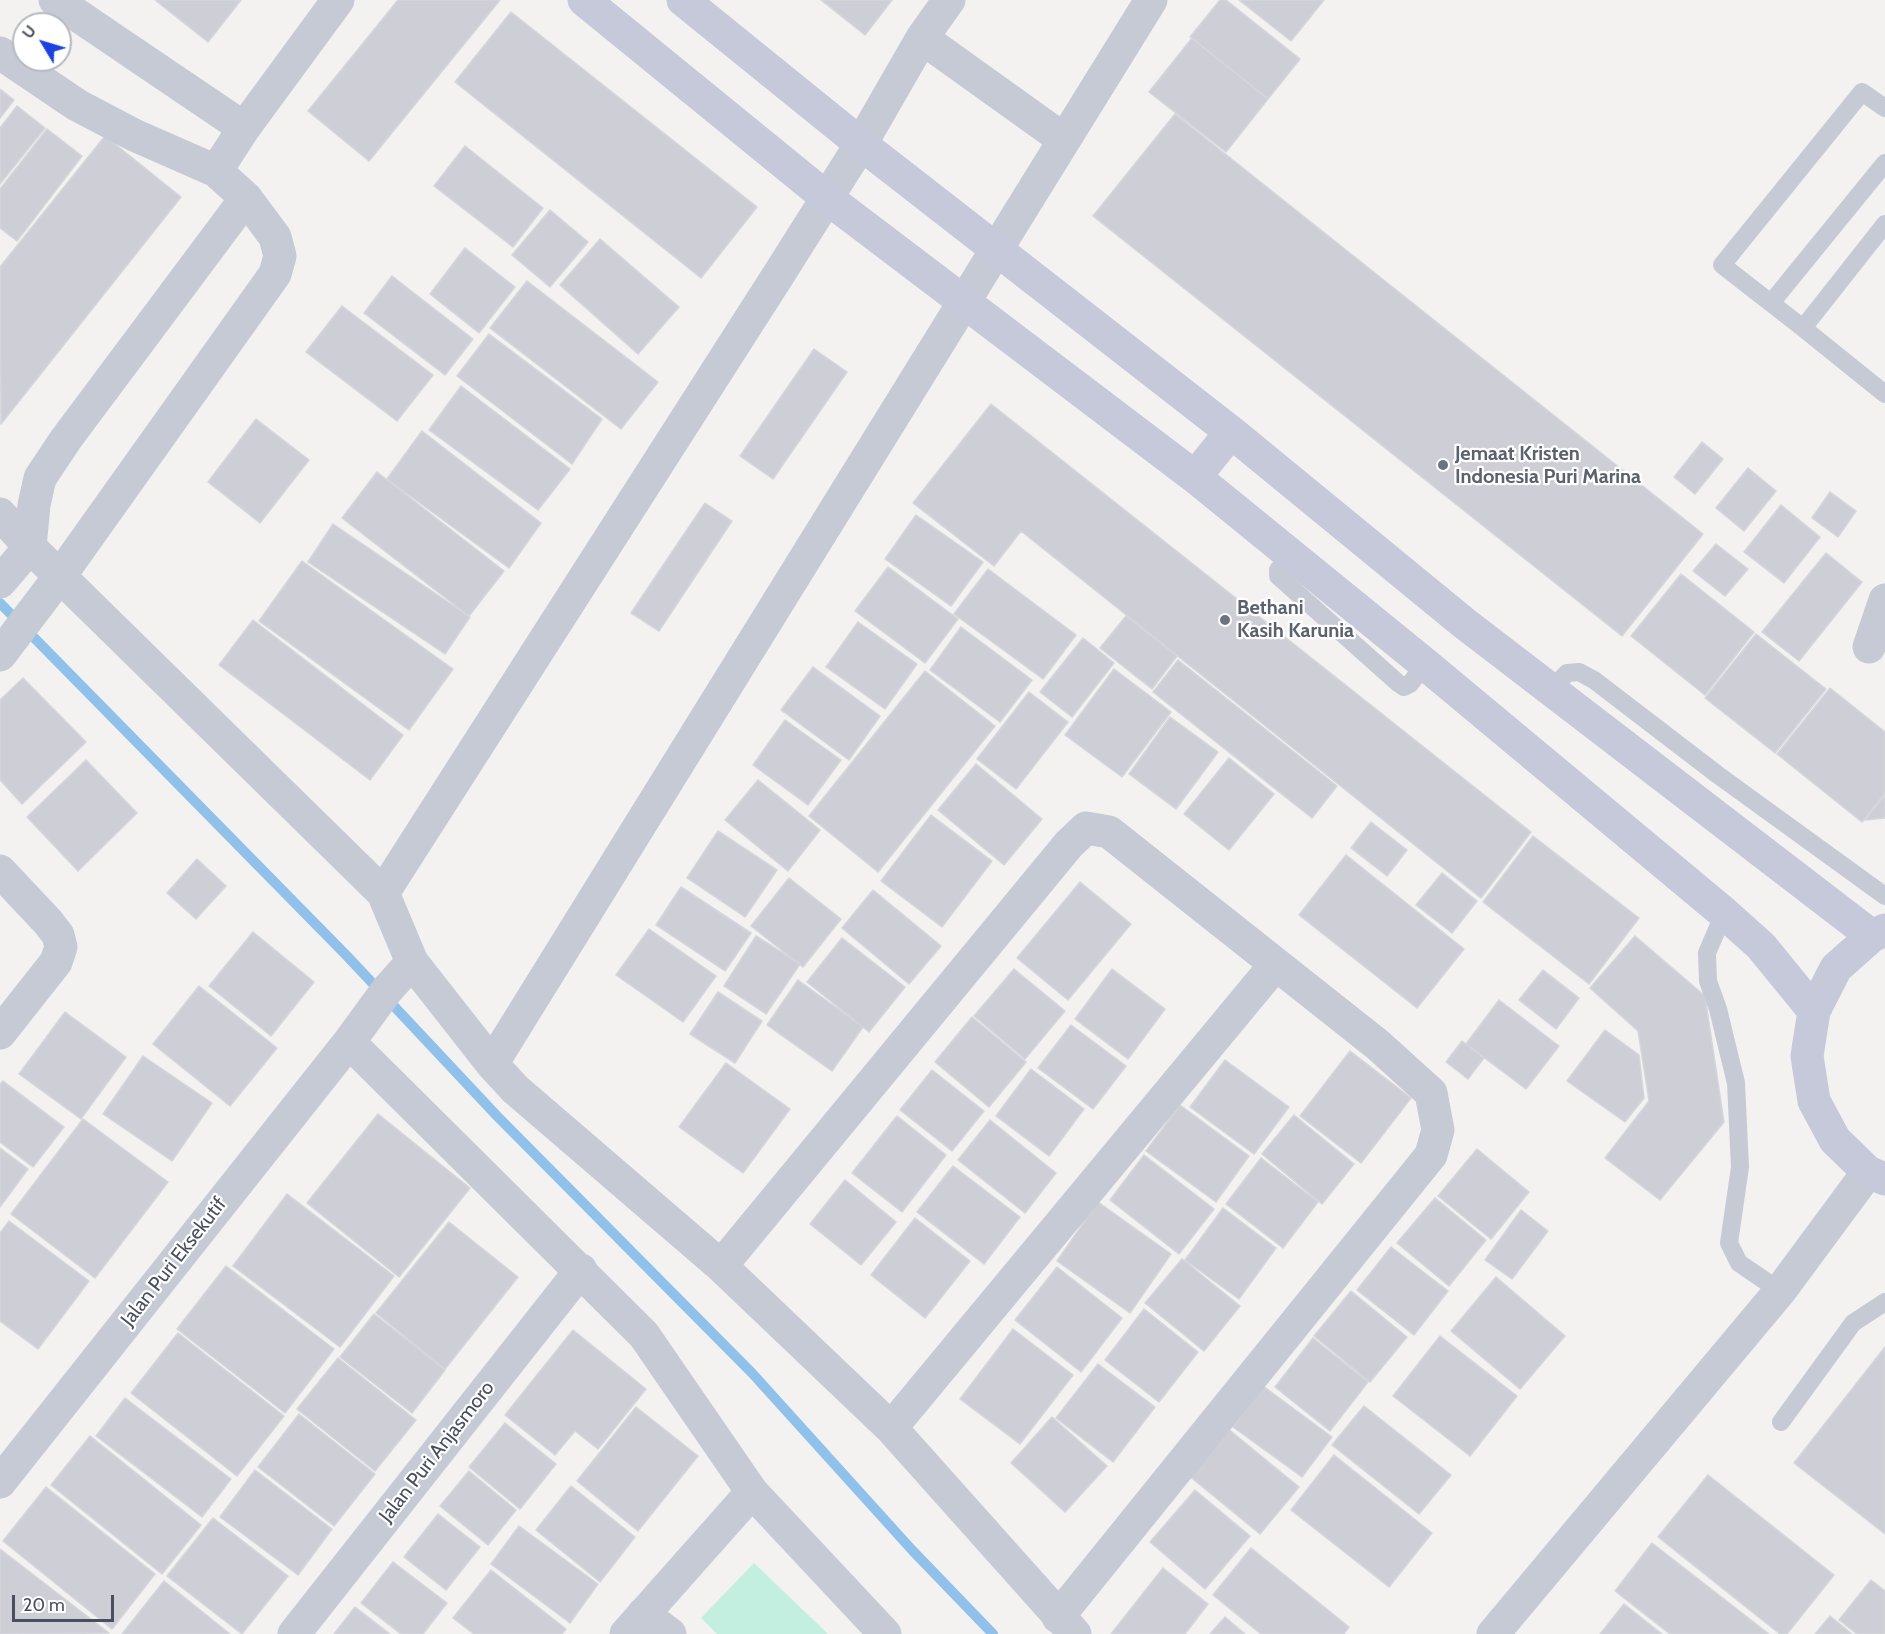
<!DOCTYPE html>
<style>
body{margin:0}
#map{position:relative;width:1885px;height:1634px;overflow:hidden;background:#f3f2f1;font-family:Cabin,sans-serif}
canvas{display:block}
.north{position:absolute;left:12px;top:12px;width:60px;height:60px;box-sizing:border-box;background:#fff;border:2px solid #b6b9bf;border-radius:50%;rotate:308deg;font-size:16px;font-weight:700;line-height:24px;text-align:center;color:#494f5f}
.north::after{content:'';display:block;margin:auto;width:21px;height:27px;background:#1d42e2;clip-path:polygon(50% 0,100% 100%,50% 72%,0 100%)}
.scale{position:absolute;left:12px;top:1595px;width:102px;height:27px;box-sizing:border-box;border:3px solid #494f5f;border-top:0;padding-left:8px;font-size:18px;line-height:21px;white-space:nowrap;color:#494f5f;-webkit-text-stroke:4px #fff;paint-order:stroke}
</style>
<div id="map">
<canvas width="1885" height="1634"></canvas>
<div class="north">U</div>
<div class="scale">20 m</div>
</div>
<script>
const context = document.querySelector('canvas').getContext('2d');
context.lineJoin = 'round';
function fill(path, color) { context.fillStyle = color; context.fill(path, 'evenodd'); }
const shape = rows => new Path2D(rows.map(r => 'M' + r).join(''));
function trace(path, color, width, dash) { context.strokeStyle = color; context.lineWidth = width; context.lineCap = dash ? 'butt' : 'round'; context.setLineDash(dash || []); context.stroke(path); }
function drawText(font, color, halo, rows, align = 'center') {
  context.font = font + ' Cabin,sans-serif'; context.lineWidth = 4.5; context.setLineDash([]); context.textBaseline = 'middle'; context.strokeStyle = halo; context.fillStyle = color; for (const [text, x, y, turn = 0] of rows) {
    context.save(); context.translate(x, y); context.rotate((+turn || 0) * Math.PI / 180); context.textAlign = isNaN(turn) ? turn : align; if (halo) context.strokeText(text, 0, 0); context.fillText(text, 0, 0); context.restore();
  }
}
fill(shape([
 [754,1563,828,1634,717,1634,701,1618]
]), '#c2efdf');
trace(shape([
 [0,603,347,956,497,1116,752,1373,912,1550,993,1634]
]), '#90c1eb', 10);
const building = shape([
 [155,0,241,0,208,42,155,0],
 [398,0,500,0,369,161,308,111,398,0],
 [821,0,892,0,865,35,821,0],
 [1220,0,1226,0,1300,59,1268,99,1190,37,1220,0],
 [1239,0,1324,0,1291,41,1239,0],
 [511,12,757,207,701,278,455,82,511,12],
 [1192,38,1268,99,1226,152,1149,92,1192,38],
 [0,89,14,100,0,118,0,89],
 [17,106,45,128,0,184,0,128,17,106],
 [1175,114,1703,534,1622,636,1093,216,1175,114],
 [47,129,82,156,17,241,0,228,0,189,47,129],
 [105,136,181,197,1,424,0,267,105,136],
 [465,146,543,208,513,247,434,186,465,146],
 [550,210,588,242,550,287,512,255,550,210],
 [600,239,679,307,638,354,560,285,600,239],
 [465,248,515,287,479,333,430,294,465,248],
 [392,276,473,339,445,375,364,313,392,276],
 [527,281,658,382,621,429,490,328,527,281],
 [342,306,433,375,397,421,306,352,342,306],
 [489,334,602,419,572,464,457,376,489,334],
 [814,349,847,372,773,479,740,456,814,349],
 [461,386,570,469,538,510,429,430,461,386],
 [991,404,1531,832,1481,898,1021,531,994,566,913,503,991,404],
 [256,419,309,460,260,523,208,482,256,419],
 [422,431,541,523,509,568,387,479,422,431],
 [1702,442,1723,459,1695,494,1674,477,1702,442],
 [1748,468,1776,491,1744,531,1716,508,1748,468],
 [377,472,504,571,469,616,342,518,377,472],
 [1830,492,1856,511,1838,537,1812,518,1830,492],
 [705,503,732,521,659,631,631,613,705,503],
 [1781,505,1820,537,1784,583,1744,552,1781,505],
 [916,515,983,562,951,606,885,559,916,515],
 [333,524,470,617,445,654,308,562,333,524],
 [1716,544,1748,569,1725,596,1693,571,1716,544],
 [1826,553,1862,582,1799,661,1762,632,1826,553],
 [302,561,453,669,409,730,259,621,302,561],
 [888,567,958,619,925,663,855,611,888,567],
 [988,569,1076,635,1043,679,954,614,988,569],
 [1681,574,1754,632,1705,695,1631,636,1681,574],
 [1126,616,1177,656,1152,689,1100,648,1126,616],
 [253,620,403,735,370,780,219,665,253,620],
 [858,622,917,664,885,709,826,667,858,622],
 [961,627,1032,680,1000,722,930,670,961,627],
 [1756,634,1826,689,1775,753,1705,698,1756,634],
 [1083,638,1114,663,1072,717,1040,692,1083,638],
 [1178,660,1337,786,1312,818,1153,692,1178,660],
 [813,667,880,716,849,760,781,710,813,667],
 [1114,669,1171,712,1122,777,1065,735,1114,669],
 [925,671,995,726,878,872,809,816,925,671],
 [23,678,86,742,22,804,0,780,0,700,23,678],
 [1830,688,1885,732,1885,793,1862,822,1777,754,1830,688],
 [1029,692,1068,722,1016,789,977,759,1029,692],
 [1170,717,1218,752,1176,809,1129,774,1170,717],
 [785,720,841,760,808,805,753,765,785,720],
 [1229,758,1274,794,1229,850,1184,814,1229,758],
 [86,760,137,813,78,871,27,817,86,760],
 [976,764,1042,819,1004,865,938,810,976,764],
 [758,780,820,830,788,871,725,820,758,780],
 [1885,795,1885,818,1865,820,1885,795],
 [931,815,992,861,942,927,881,881,931,815],
 [1371,822,1407,850,1387,876,1351,848,1371,822],
 [718,831,777,870,745,917,687,878,718,831],
 [1533,836,1639,918,1589,984,1483,902,1533,836],
 [1346,855,1464,949,1417,1008,1299,915,1346,855],
 [197,859,226,886,196,919,167,893,197,859],
 [1442,873,1477,901,1452,933,1416,905,1442,873],
 [789,878,841,919,803,967,751,926,789,878],
 [1080,882,1131,924,1068,1000,1017,958,1080,882],
 [681,887,751,933,725,971,656,925,681,887],
 [873,890,941,946,909,984,842,928,873,890],
 [649,929,716,976,683,1022,616,975,649,929],
 [253,932,314,982,271,1036,209,986,253,932],
 [756,936,800,964,766,1014,724,986,756,936],
 [1635,936,1705,996,1724,1122,1660,1200,1605,1158,1649,1101,1638,1031,1590,988,1635,936],
 [842,938,905,987,869,1032,807,982,842,938],
 [1014,969,1065,1011,1025,1059,974,1016,1014,969],
 [1112,969,1165,1009,1128,1059,1075,1019,1112,969],
 [1543,970,1579,998,1556,1029,1519,1000,1543,970],
 [798,980,863,1027,832,1071,767,1025,798,980],
 [199,986,277,1048,230,1106,153,1044,199,986],
 [718,992,762,1021,735,1063,690,1034,718,992],
 [1499,1000,1559,1046,1526,1089,1466,1044,1499,1000],
 [65,1012,126,1057,81,1119,19,1074,65,1012],
 [972,1017,1026,1062,989,1107,935,1062,972,1017],
 [1071,1025,1126,1066,1093,1109,1038,1068,1071,1025],
 [1605,1030,1639,1055,1644,1098,1625,1122,1567,1081,1605,1030],
 [1462,1041,1484,1058,1468,1079,1446,1062,1462,1041],
 [1350,1051,1411,1098,1361,1163,1300,1116,1350,1051],
 [143,1056,212,1103,172,1161,103,1114,143,1056],
 [1225,1060,1289,1107,1254,1154,1190,1107,1225,1060],
 [726,1063,790,1109,743,1173,679,1127,726,1063],
 [1031,1069,1084,1109,1049,1156,996,1116,1031,1069],
 [932,1070,984,1111,952,1151,900,1110,932,1070],
 [3,1081,64,1127,33,1167,0,1142,0,1084,3,1081],
 [1180,1105,1249,1156,1216,1202,1146,1151,1180,1105],
 [378,1114,470,1188,399,1277,307,1203,378,1114],
 [1294,1115,1354,1164,1322,1204,1262,1154,1294,1115],
 [897,1116,946,1155,902,1212,852,1173,897,1116],
 [83,1119,168,1182,95,1278,11,1214,83,1119],
 [990,1120,1056,1173,1025,1213,958,1160,990,1120],
 [0,1148,28,1169,0,1207,0,1148],
 [1477,1149,1529,1192,1491,1239,1438,1196,1477,1149],
 [1144,1155,1214,1209,1179,1254,1110,1200,1144,1155],
 [1261,1158,1318,1202,1283,1248,1226,1204,1261,1158],
 [953,1166,1020,1217,984,1264,917,1212,953,1166],
 [845,1180,896,1222,861,1265,810,1224,845,1180],
 [287,1194,394,1276,340,1347,233,1266,287,1194],
 [1435,1198,1486,1240,1449,1286,1397,1243,1435,1198],
 [1098,1202,1171,1254,1130,1313,1057,1261,1098,1202],
 [1223,1208,1276,1248,1239,1299,1185,1260,1223,1208],
 [1521,1210,1548,1231,1512,1279,1485,1260,1521,1210],
 [915,1218,970,1261,925,1318,871,1275,915,1218],
 [9,1221,89,1281,38,1349,0,1321,0,1233,9,1221],
 [449,1222,518,1277,445,1369,376,1313,449,1222],
 [1391,1247,1448,1291,1414,1335,1357,1290,1391,1247],
 [1182,1259,1240,1306,1204,1351,1145,1303,1182,1259],
 [226,1266,334,1349,285,1413,177,1329,226,1266],
 [1057,1267,1122,1318,1081,1372,1015,1320,1057,1267],
 [1496,1277,1565,1336,1520,1389,1451,1331,1496,1277],
 [1351,1291,1407,1337,1370,1382,1314,1336,1351,1291],
 [1144,1309,1198,1352,1159,1402,1105,1360,1144,1309],
 [374,1314,445,1370,412,1413,340,1357,374,1314],
 [1013,1329,1073,1375,1020,1444,960,1399,1013,1329],
 [573,1330,646,1389,598,1449,575,1431,555,1455,505,1415,573,1330],
 [178,1333,284,1416,237,1476,131,1393,178,1333],
 [1440,1336,1517,1396,1470,1456,1393,1396,1440,1336],
 [1313,1338,1368,1382,1330,1431,1275,1387,1313,1338],
 [1885,1347,1885,1534,1794,1463,1885,1347],
 [338,1358,416,1420,375,1471,297,1409,338,1358],
 [1098,1364,1155,1407,1113,1462,1056,1418,1098,1364],
 [1263,1386,1332,1437,1302,1477,1233,1427,1263,1386],
 [125,1398,231,1479,202,1517,96,1436,125,1398],
 [1364,1406,1451,1475,1419,1514,1332,1445,1364,1406],
 [636,1407,698,1456,638,1531,577,1481,636,1407],
 [299,1414,375,1474,334,1526,258,1467,299,1414],
 [1052,1417,1107,1466,1065,1512,1011,1463,1052,1417],
 [505,1423,556,1464,520,1509,469,1467,505,1423],
 [1227,1428,1299,1487,1260,1534,1188,1475,1227,1428],
 [90,1436,201,1525,162,1574,51,1485,90,1436],
 [1334,1455,1432,1533,1389,1587,1291,1510,1334,1455],
 [255,1470,332,1529,298,1575,220,1517,255,1470],
 [469,1471,516,1510,488,1545,440,1506,469,1471],
 [1708,1475,1834,1575,1787,1634,1780,1634,1658,1537,1708,1475],
 [571,1486,635,1537,600,1582,536,1530,571,1486],
 [46,1487,155,1574,112,1629,3,1541,46,1487],
 [1195,1490,1250,1536,1205,1589,1150,1542,1195,1490],
 [438,1514,480,1547,446,1590,404,1557,438,1514],
 [213,1518,288,1576,242,1634,167,1576,213,1518],
 [519,1526,598,1584,570,1623,491,1564,519,1526],
 [1652,1543,1769,1634,1670,1634,1615,1591,1652,1543],
 [1251,1548,1349,1627,1344,1634,1261,1634,1213,1595,1251,1548],
 [0,1549,109,1633,0,1634,0,1549],
 [393,1562,447,1603,423,1634,401,1634,361,1603,393,1562],
 [1163,1568,1208,1604,1185,1634,1111,1634,1163,1568],
 [491,1570,566,1629,562,1634,474,1634,453,1618,491,1570],
 [1871,1580,1885,1591,1885,1634,1857,1634,1839,1620,1871,1580],
 [164,1581,230,1634,122,1634,164,1581],
 [1624,1604,1662,1634,1600,1634,1624,1604],
 [355,1607,390,1634,334,1634,355,1607],
 [1830,1616,1852,1634,1815,1634,1830,1616],
 [1225,1617,1245,1634,1210,1634,1225,1617]
]);
fill(building, '#cecfd6');
trace(building, '#d5d6dc', 1.5);
trace(shape([
 [1885,224,1803,328,1885,394],
 [1771,303,1885,163],
 [1803,328,1722,265,1862,92,1885,108],
 [1291,554,1278,570,1278,576,1398,683,1404,687,1410,684,1425,664],
 [1551,690,1567,673,1579,672,1594,680,1718,775,1885,896],
 [1724,913,1707,953,1708,981,1718,1009,1736,1083,1740,1167,1729,1243,1739,1263,1780,1291],
 [1781,1422,1853,1323,1885,1302]
]), '#c5cad5', 18);
trace(shape([
 [55,0,244,128],
 [922,38,1063,139],
 [0,53,77,105,134,135,216,171,246,198,275,237,280,256,275,274,60,576,0,655],
 [216,171,244,128,338,0],
 [0,514,30,547,383,893,412,962,492,1064,515,1089,721,1266,891,1428,1075,1634],
 [0,582,30,547,34,505,40,478,66,439,246,198],
 [1869,647,1885,600],
 [0,871,48,922,58,935,61,947,56,962,0,1033],
 [383,893,779,274,861,144,922,38,949,0],
 [349,1042,644,1335,752,1492,885,1634],
 [492,1064,1151,0],
 [721,1266,1069,844,1086,828,1109,832,1378,1045,1431,1093,1438,1130,1431,1155,1058,1617],
 [891,1428,1275,965],
 [0,1482,349,1042,387,990,412,962],
 [643,1614,670,1634],
 [294,1634,581,1270],
 [626,1634,752,1492],
 [1493,1634,1780,1291,1868,1172]
]), '#c5cad5', 33);
trace(shape([
 [584,0,827,198,1195,477,1425,664,1724,913,1761,946,1814,1011],
 [683,0,861,144,1231,432,1464,623,1872,936],
 [1195,477,1231,432],
 [1885,930,1872,936,1836,968,1814,1011,1807,1056,1814,1101,1835,1140,1868,1172,1885,1179]
]), '#c5c9d9', 33);
for (const [x, y, r, color] of [
 [1443,465,6,"#6b7280"],
 [1225,620,6,"#6b7280"]
]) { const dot = new Path2D(); dot.arc(x, y, r, 0, 2 * Math.PI); context.fillStyle = color; context.fill(dot); trace(dot, '#fff', 2); }
drawText('bold 20px', '#5b616d', '#fff', [
 ["Jemaat Kristen",1455,454],
 ["Indonesia Puri Marina",1455,477],
 ["Bethani",1237,608],
 ["Kasih Karunia",1237,631]
], 'left');
drawText('20px', '#494f5f', '#fff', [
 ["Jalan Puri Eksekutif",174,1262,-52],
 ["Jalan Puri Anjasmoro",437,1452,-52]
]);
</script>
